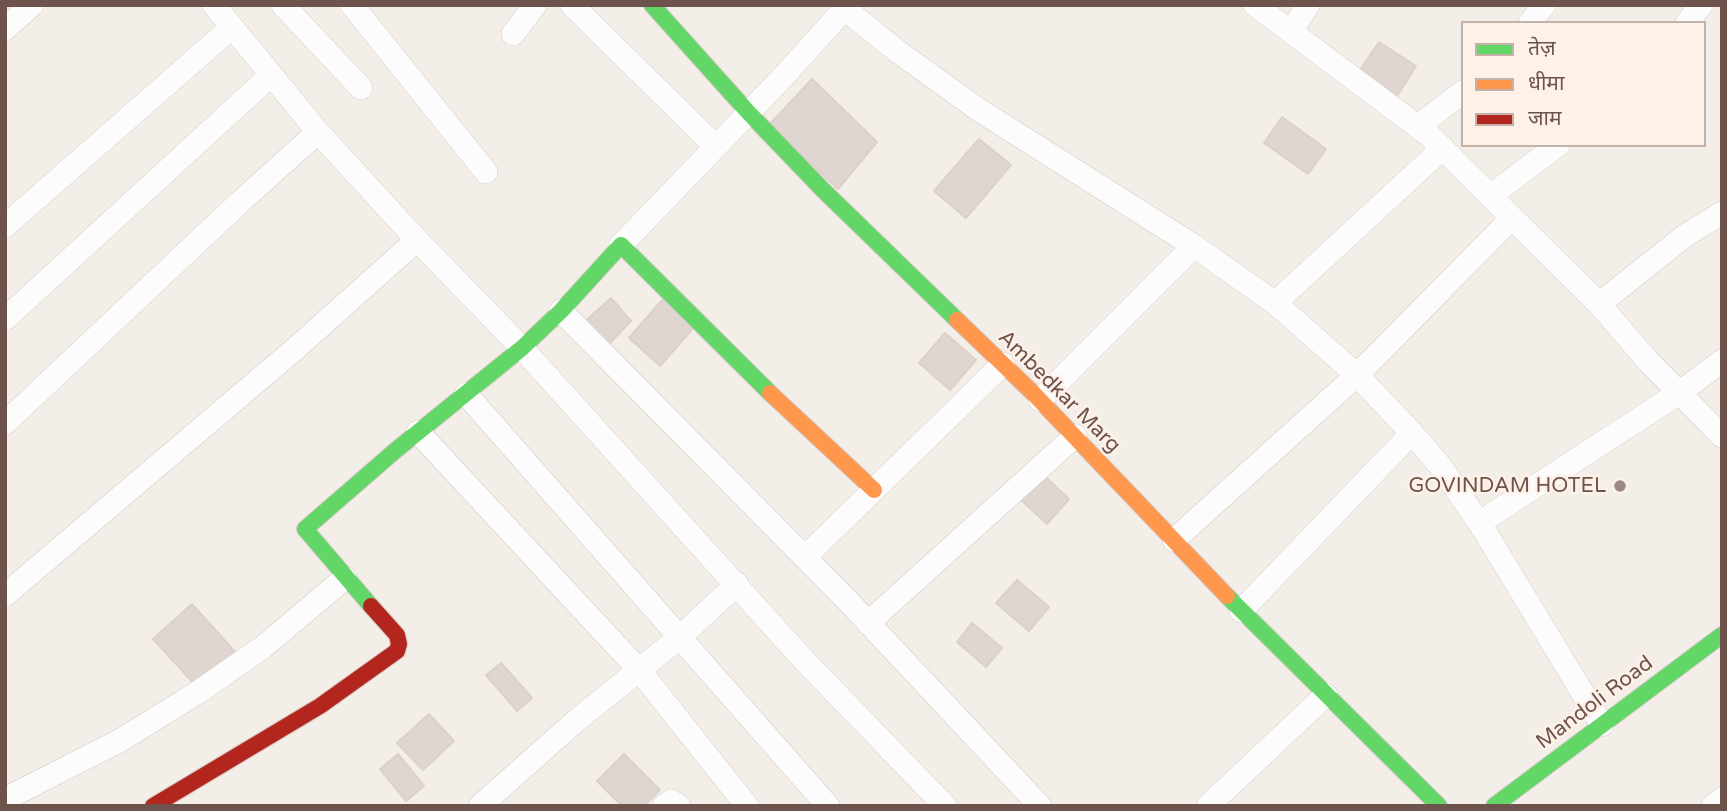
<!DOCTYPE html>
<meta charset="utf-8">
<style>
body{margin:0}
#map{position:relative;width:1727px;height:811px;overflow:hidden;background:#f4eee8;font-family:"Varela Round","Noto Sans Devanagari",sans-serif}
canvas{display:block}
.frame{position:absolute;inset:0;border:7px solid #6e534c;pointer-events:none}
.legend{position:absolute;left:1461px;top:21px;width:245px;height:126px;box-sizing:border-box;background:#fdf1e8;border:2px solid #c4b2aa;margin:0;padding:9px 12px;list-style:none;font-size:21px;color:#6e534c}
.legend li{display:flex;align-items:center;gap:14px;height:35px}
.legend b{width:35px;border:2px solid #c4b2aa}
</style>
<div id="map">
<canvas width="1727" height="811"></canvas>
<div class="frame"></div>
<ul class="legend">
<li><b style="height:9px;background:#63d668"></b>तेज़</li>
<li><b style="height:9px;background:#ff974d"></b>धीमा</li>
<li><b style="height:9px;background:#b3261e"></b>जाम</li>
</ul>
</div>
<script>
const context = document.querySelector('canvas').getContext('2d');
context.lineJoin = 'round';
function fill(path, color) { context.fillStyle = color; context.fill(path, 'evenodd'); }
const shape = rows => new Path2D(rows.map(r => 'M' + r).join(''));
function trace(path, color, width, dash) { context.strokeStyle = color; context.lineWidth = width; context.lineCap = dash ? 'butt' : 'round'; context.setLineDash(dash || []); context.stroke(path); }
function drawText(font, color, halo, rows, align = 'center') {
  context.font = font + ' "Varela Round",sans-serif'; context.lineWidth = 5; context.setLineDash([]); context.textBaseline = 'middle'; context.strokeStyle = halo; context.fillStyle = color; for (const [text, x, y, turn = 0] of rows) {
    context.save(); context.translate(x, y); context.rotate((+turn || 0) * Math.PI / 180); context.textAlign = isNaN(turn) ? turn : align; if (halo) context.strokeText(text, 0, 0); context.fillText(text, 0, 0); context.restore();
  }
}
const building = shape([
 [1379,42,1416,66,1394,101,1356,76,1379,42],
 [812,79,877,142,838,189,769,125,812,79],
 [1282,117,1326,149,1308,174,1264,143,1282,117],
 [979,139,1011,165,966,218,934,191,979,139],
 [611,298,631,321,606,347,580,326,611,298],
 [664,298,695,326,660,366,629,338,664,298],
 [945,333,976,360,950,390,919,363,945,333],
 [1040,472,1069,499,1047,524,1017,496,1040,472],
 [1017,580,1049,607,1029,631,996,603,1017,580],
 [192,604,238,655,199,689,153,639,192,604],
 [972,623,1002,648,986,667,957,642,972,623],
 [501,663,532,698,517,711,486,675,501,663],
 [429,714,454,741,423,770,397,743,429,714],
 [398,754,424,786,406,801,380,769,398,754],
 [624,754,660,790,644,806,622,806,597,781,624,754]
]);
fill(building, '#e0d6d1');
trace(building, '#dcd0cb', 2);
const street = shape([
 [214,5,318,132,417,240,522,348,801,657,945,806],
 [283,5,361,88],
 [352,5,486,172],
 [572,5,715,146],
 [1255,5,1429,135,1599,304,1649,362,1722,436],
 [845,9,897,51,979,110,1194,246,1275,303,1357,375,1412,433,1441,467,1484,530,1602,725],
 [1530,23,1544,5],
 [1687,23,1701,5],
 [5,29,32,5],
 [1291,32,1308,5],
 [513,34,535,5],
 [1418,126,1463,92],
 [1490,196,1558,145],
 [5,226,231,28],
 [621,245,782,78,848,5],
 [1275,303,1443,148],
 [1599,304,1686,235,1722,213],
 [561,311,846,599,1040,806],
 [5,319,270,76],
 [466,394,828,806],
 [1040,400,1194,246],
 [5,423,240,202,318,132],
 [418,432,639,670,747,806],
 [1479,523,1679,393,1722,361],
 [1174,540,1357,375,1512,218],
 [805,557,1003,364],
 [5,595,295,349,417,240],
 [1241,611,1412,433],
 [868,623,1075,436],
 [5,799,121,740,200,691,263,647,345,578],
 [480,806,577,720,680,637,737,584],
 [664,806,671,801,679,806],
 [1208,806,1326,695],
 [1713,806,1722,799]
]);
const fast = shape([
 [652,5,748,112,823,190,957,320],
 [1227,596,1439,806],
 [371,606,305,529,396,450,522,348,561,311,621,245,770,393],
 [1494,806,1722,635]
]);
const slow = shape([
 [957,320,1033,393,1227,596],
 [770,393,874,490]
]);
const jam = shape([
 [153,806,320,706,397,651,399,644,397,635,371,606]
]);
trace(street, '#d3cbc6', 24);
trace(fast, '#d3c9c4', 18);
trace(slow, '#d3c9c4', 18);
trace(jam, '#d3c9c4', 18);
trace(street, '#fdfcfc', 23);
trace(fast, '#63d668', 16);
trace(slow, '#ff974d', 16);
trace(jam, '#b3261e', 16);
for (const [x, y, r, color] of [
 [1620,486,7,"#9d8983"]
]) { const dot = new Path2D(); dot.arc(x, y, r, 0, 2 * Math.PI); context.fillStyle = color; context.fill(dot); trace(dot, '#fdf1e8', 2.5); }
drawText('21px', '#6e534c', '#fdf1e8', [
 ["Ambedkar Marg",1059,392,45],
 ["Mandoli Road",1595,703,-37]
]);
drawText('21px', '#6e534c', '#fdf1e8', [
 ["GOVINDAM HOTEL",1606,486]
], 'right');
</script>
